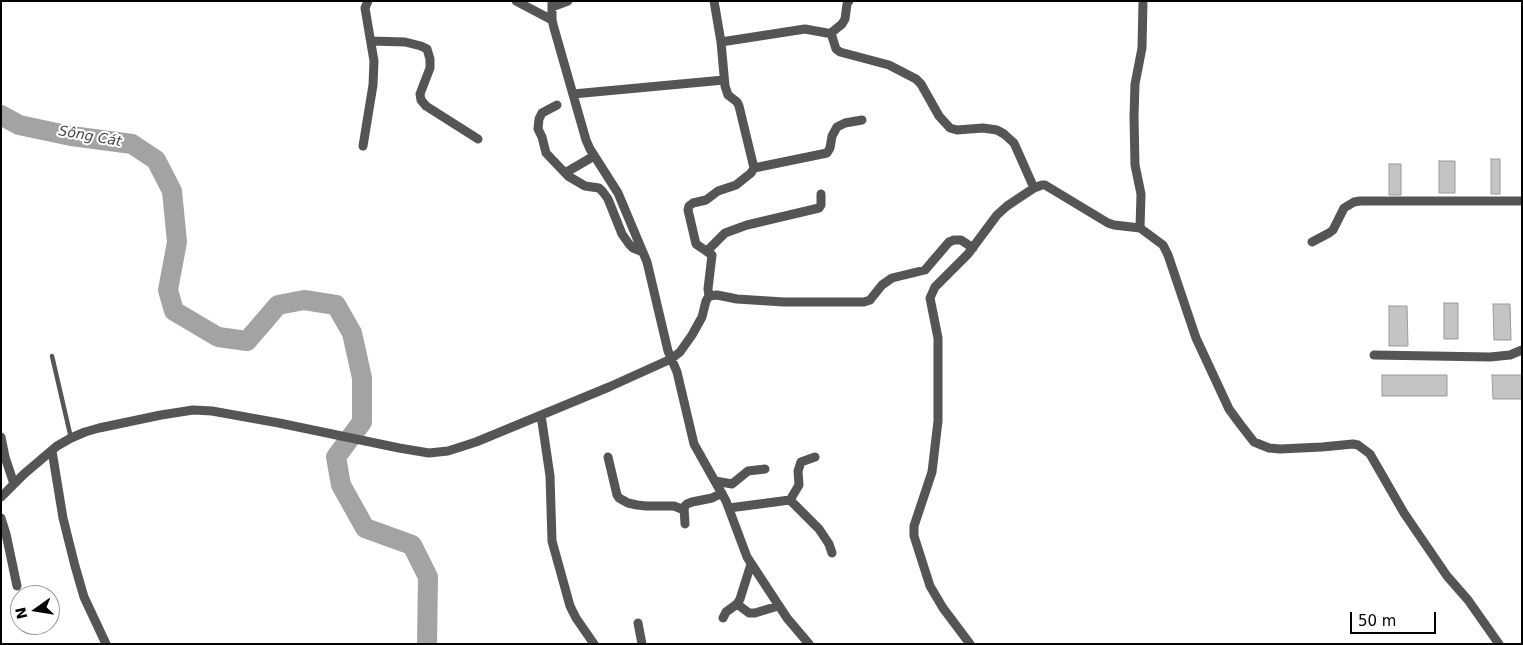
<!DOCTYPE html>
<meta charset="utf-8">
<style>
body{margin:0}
#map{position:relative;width:1523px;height:645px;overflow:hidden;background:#fff;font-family:"DejaVu Sans",sans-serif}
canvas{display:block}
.frame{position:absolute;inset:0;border:2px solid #000;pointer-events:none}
.north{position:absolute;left:10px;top:585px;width:50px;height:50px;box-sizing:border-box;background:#fff;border:1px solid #999;border-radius:50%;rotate:257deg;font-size:14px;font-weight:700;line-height:20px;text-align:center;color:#000}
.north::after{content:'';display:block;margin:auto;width:18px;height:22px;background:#000;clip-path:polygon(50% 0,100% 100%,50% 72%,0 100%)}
.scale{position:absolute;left:1350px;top:612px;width:86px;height:22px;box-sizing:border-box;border:2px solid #000;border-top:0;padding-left:6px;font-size:15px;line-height:18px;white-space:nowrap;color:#000;-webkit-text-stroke:4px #fff;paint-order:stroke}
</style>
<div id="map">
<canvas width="1523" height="645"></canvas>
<div class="frame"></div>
<div class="north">N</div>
<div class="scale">50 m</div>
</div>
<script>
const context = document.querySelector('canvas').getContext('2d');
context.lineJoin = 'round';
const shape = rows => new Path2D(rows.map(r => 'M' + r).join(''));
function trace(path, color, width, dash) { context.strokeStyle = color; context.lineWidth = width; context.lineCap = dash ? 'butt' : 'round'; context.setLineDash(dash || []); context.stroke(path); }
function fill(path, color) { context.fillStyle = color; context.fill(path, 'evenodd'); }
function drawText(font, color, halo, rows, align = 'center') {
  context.font = font + ' "DejaVu Sans",sans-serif'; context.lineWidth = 4; context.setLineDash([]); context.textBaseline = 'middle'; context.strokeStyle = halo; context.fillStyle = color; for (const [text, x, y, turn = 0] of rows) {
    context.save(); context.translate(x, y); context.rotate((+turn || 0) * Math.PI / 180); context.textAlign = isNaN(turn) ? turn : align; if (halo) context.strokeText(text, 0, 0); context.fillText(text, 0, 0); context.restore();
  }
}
trace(shape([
 [1,115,19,125,71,136,132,144,156,160,172,191,177,242,168,290,174,311,218,337,247,341,278,305,304,300,336,305,352,333,362,378,362,422,336,457,341,485,365,528,412,545,428,577,427,644]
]), '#a3a3a3', 20);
const building = shape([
 [1491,159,1500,159,1500,194,1491,194,1491,159],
 [1439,161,1455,161,1455,193,1439,193,1439,161],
 [1389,164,1401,164,1401,195,1389,195,1389,164],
 [1444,303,1458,303,1458,339,1444,339,1444,303],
 [1493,304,1510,304,1511,340,1494,340,1493,304],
 [1389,306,1407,306,1408,346,1389,346,1389,306],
 [1382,375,1447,375,1447,396,1382,396,1382,375],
 [1492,375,1522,375,1522,399,1493,399,1492,375]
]);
fill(building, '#c4c4c4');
trace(building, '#999', 1);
trace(shape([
 [52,356,71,438]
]), '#555', 4.5);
trace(shape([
 [516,1,552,20],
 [552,1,552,20,554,28,586,140,590,149,618,193,647,262,668,351,677,372,694,444,726,501,747,557,787,618,809,644],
 [552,7,568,1],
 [831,33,836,49,840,52,889,65,916,79,921,84,939,116,950,128,957,130,983,128,997,130,1004,134,1014,143,1034,188],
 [371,41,405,42,421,46,427,49,430,59,430,68,420,94,421,100,426,106,478,139],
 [721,42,805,29,827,33,831,33,842,24,845,19,847,4,849,1],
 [573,94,724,80],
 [557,105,542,113,539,119,538,129,542,137,546,153,568,176,585,186,599,188,603,192,608,199,622,234,629,244,633,248,643,252],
 [363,146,373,85,374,61,365,8,368,1],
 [754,168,827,153,830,148,832,136,837,127,845,123,862,120],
 [565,173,594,156],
 [1140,228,1141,194,1135,165,1134,117,1135,84,1142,48,1143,1],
 [1312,242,1329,233,1333,230,1344,208,1354,202,1360,201,1522,201],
 [707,251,725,233,747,225,819,208,821,205,821,194],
 [709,296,708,289,712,255,696,244,688,210,689,206,693,203,706,200,718,191,736,185,751,173,754,168,739,106,737,102,728,95,725,86,721,42,714,1],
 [1374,355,1490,357,1510,355,1522,350],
 [541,415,550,476,552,541,570,606,576,618,594,644],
 [1,437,5,457,14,484],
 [52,451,63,518,75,566,84,597,106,644],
 [608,457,617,495,619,498,628,503,637,505,646,506,674,506,684,510],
 [715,481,732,484,748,471,765,469],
 [1,497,24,474,57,446,71,438,85,432,99,428,161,415,193,410,212,411,279,423,399,448,429,453,448,451,476,442,609,387,671,359,680,352,692,335,702,317,706,301,709,296,717,295,737,299,784,302,864,302,870,300,882,285,892,278,925,270,949,242,954,240,961,240,973,248],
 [790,500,819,529,829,544,832,553],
 [729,508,790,500,799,485,798,471,801,462,815,457],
 [1,518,6,534,17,586],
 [685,524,684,507,687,504,692,502,712,498,722,493],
 [737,604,749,613,755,613,778,606],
 [723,618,726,612,737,604,740,599,751,564],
 [638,623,642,644],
 [970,644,943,608,930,586,914,536,914,526,932,472,938,421,938,338,930,298,935,287,968,254,997,215,1007,206,1034,188,1042,185,1045,185,1108,223,1114,225,1140,228,1163,245,1168,255,1196,338,1229,409,1240,424,1254,442,1269,448,1280,449,1322,447,1353,444,1358,445,1370,454,1404,513,1447,576,1468,600,1499,644]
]), '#555', 9);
drawText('italic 14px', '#444', '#fff', [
 ["Sông Cát",90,137,10]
]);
</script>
